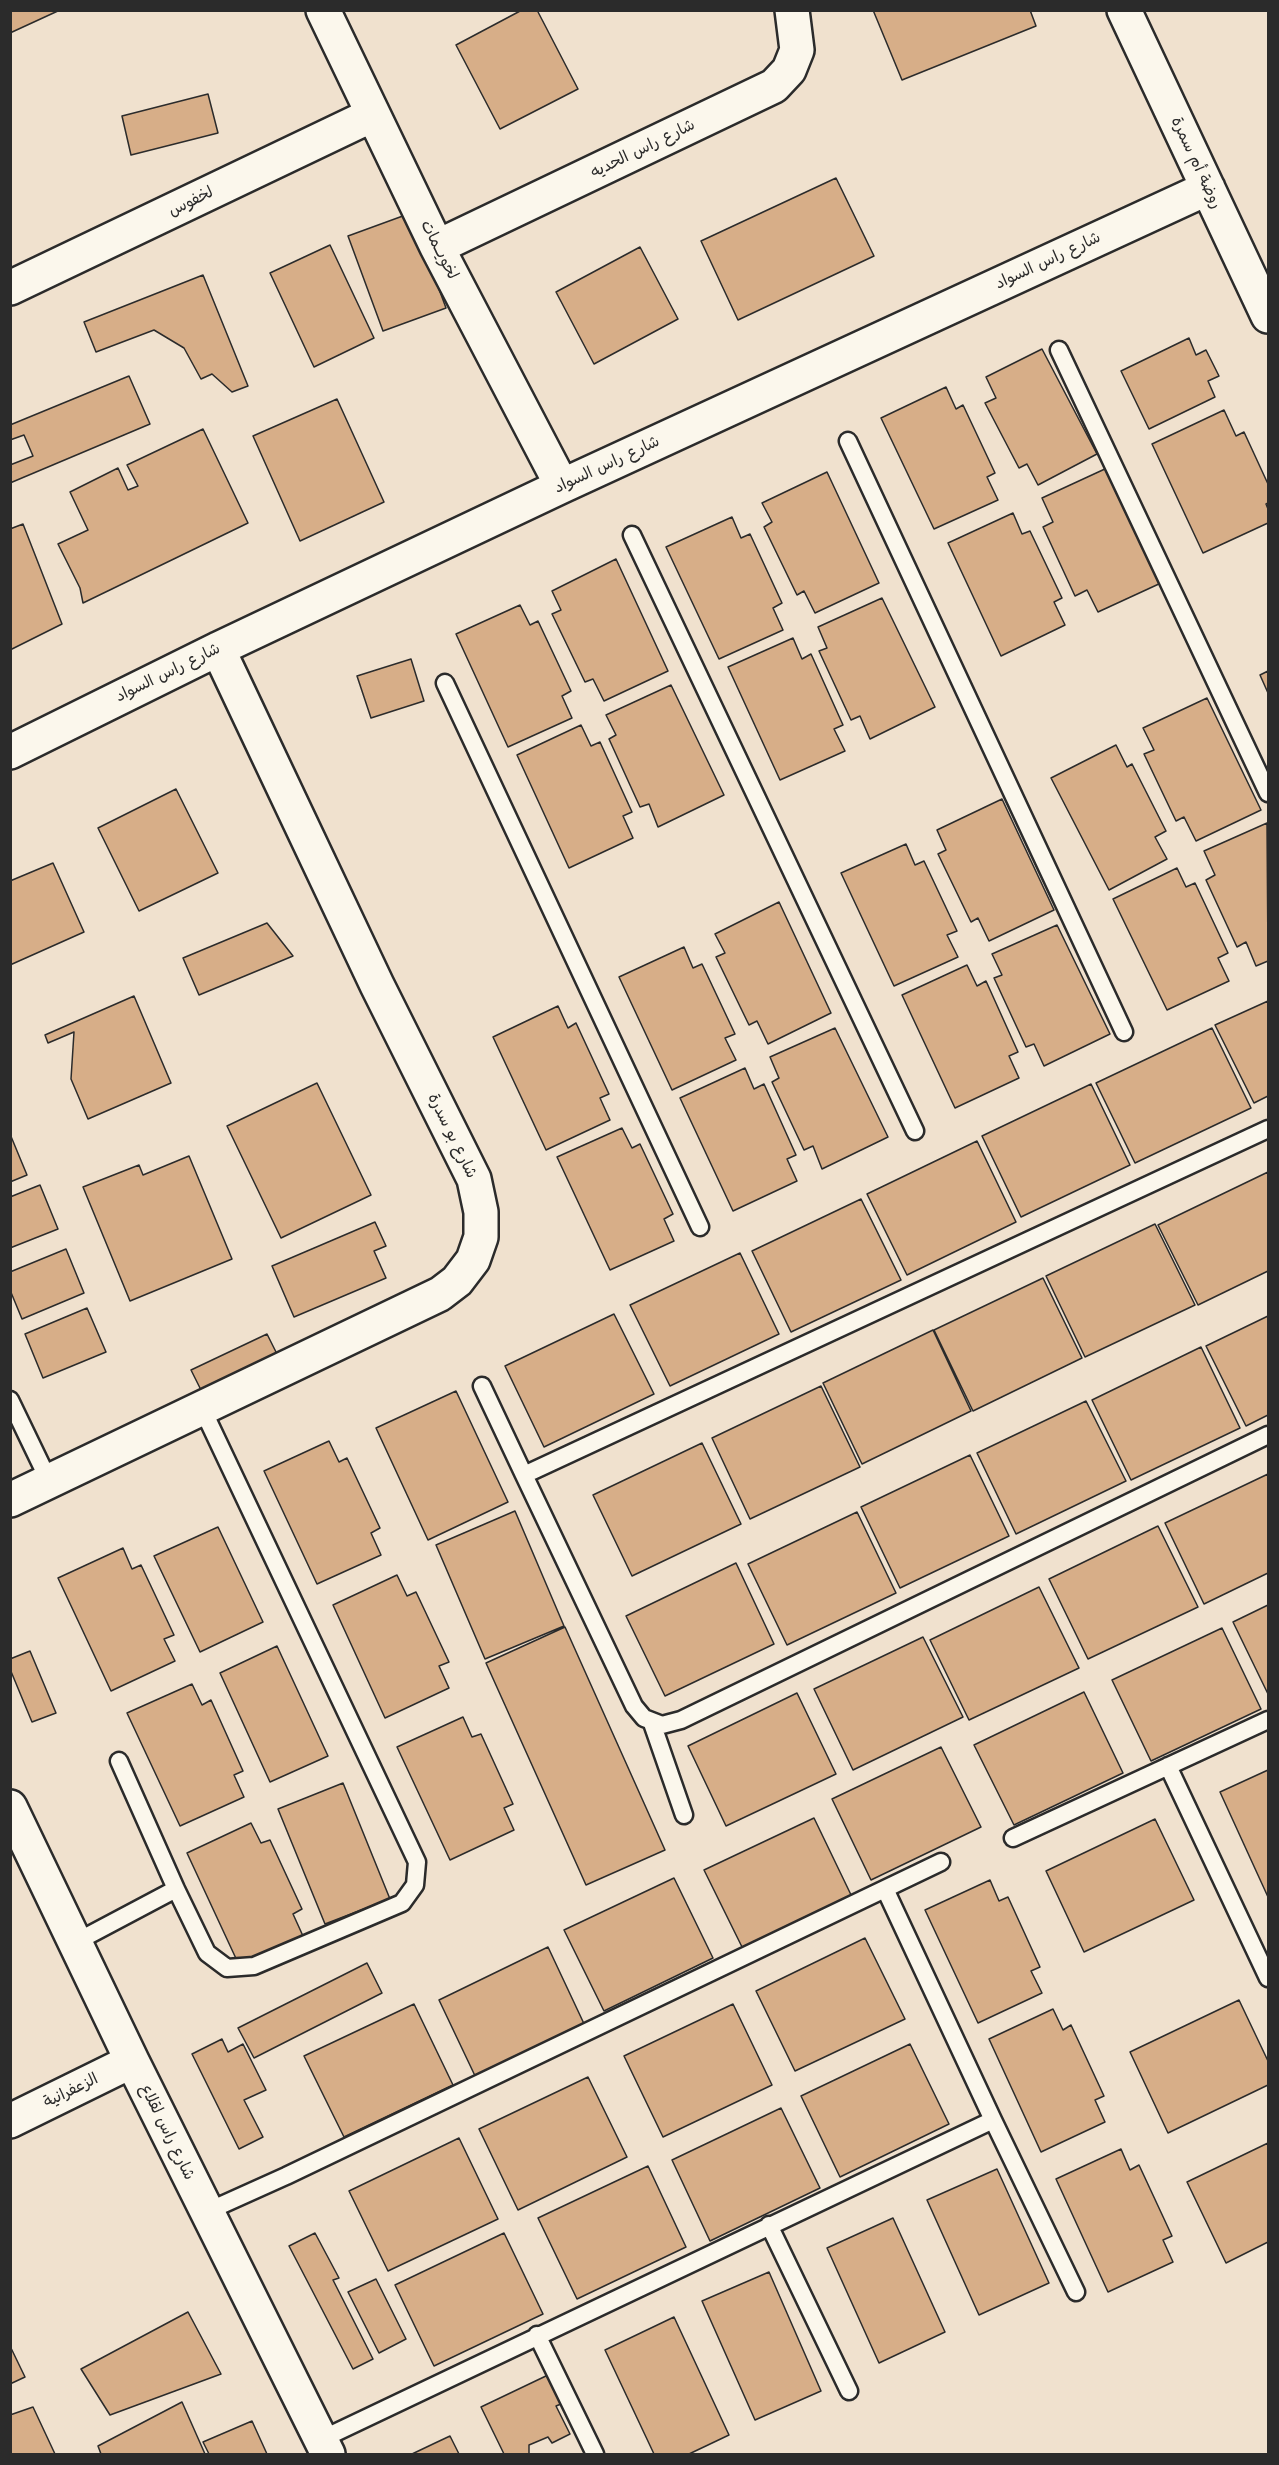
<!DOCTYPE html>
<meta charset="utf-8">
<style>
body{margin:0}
#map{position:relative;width:1279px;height:2465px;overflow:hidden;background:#f0e1ce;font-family:"Shantell Sans",sans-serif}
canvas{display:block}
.frame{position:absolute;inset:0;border:12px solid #2b2b2b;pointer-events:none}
</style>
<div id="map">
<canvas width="1279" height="2465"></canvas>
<div class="frame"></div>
</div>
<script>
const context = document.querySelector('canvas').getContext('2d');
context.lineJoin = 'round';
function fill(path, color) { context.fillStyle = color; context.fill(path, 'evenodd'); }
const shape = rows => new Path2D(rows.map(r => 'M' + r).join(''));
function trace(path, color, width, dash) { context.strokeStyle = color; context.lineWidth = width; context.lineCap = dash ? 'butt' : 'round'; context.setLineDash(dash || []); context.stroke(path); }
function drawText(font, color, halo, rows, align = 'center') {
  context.font = font + ' "Shantell Sans","Playpen Sans Arabic",sans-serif'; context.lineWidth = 4.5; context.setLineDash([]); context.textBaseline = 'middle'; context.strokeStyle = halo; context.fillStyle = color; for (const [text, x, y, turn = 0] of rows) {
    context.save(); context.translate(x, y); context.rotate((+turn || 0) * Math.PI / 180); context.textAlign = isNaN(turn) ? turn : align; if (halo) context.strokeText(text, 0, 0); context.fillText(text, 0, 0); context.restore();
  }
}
const building = shape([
 [10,10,60,10,10,33,10,10],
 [522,10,537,10,578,89,500,129,456,45,522,10],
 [873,10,1030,10,1036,26,902,80,873,10],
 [208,94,218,133,131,155,122,116,208,94],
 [836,178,874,256,738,320,701,241,836,178],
 [411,213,446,308,383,331,348,236,411,213],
 [330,245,374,338,314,367,270,273,330,245],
 [640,247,678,319,594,364,556,292,640,247],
 [203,275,248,386,232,392,212,374,201,379,184,348,154,330,96,352,84,322,203,275],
 [1189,338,1196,355,1206,350,1219,376,1208,381,1215,397,1149,429,1121,371,1189,338],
 [1042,349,1097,454,1038,485,1027,464,1019,468,985,403,996,398,986,377,1042,349],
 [129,376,150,424,10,483,10,465,33,456,24,435,10,440,10,425,129,376],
 [946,387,956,409,963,405,995,473,987,477,998,500,934,529,881,418,946,387],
 [337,399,384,502,300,541,253,436,337,399],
 [1224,410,1236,436,1244,432,1268,484,1268,503,1266,504,1268,509,1268,523,1203,553,1152,444,1224,410],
 [203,429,248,523,83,603,80,588,58,544,88,530,70,492,118,468,128,490,138,486,127,465,203,429],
 [1107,468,1161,583,1098,612,1087,590,1075,596,1043,527,1053,522,1042,498,1107,468],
 [827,472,879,583,815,613,804,591,797,595,764,527,772,522,762,503,827,472],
 [1013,513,1022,534,1030,531,1062,598,1054,602,1065,625,1001,656,948,543,1013,513],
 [732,517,741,538,750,534,782,603,773,608,783,630,719,659,666,547,732,517],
 [23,524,62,624,10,650,10,529,23,524],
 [616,559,668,671,604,701,593,679,585,682,552,614,561,610,552,591,616,559],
 [882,598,935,707,870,739,860,716,851,720,819,651,827,648,818,627,882,598],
 [520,605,530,625,538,621,571,691,562,696,572,718,508,747,456,634,520,605],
 [793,638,802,659,811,654,843,725,834,729,845,751,780,780,728,667,793,638],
 [411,659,424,701,371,718,357,676,411,659],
 [1268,671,1268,693,1260,675,1268,671],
 [671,685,724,795,658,827,649,804,640,807,609,739,616,735,606,715,671,685],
 [1207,698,1261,810,1196,841,1184,817,1176,821,1144,754,1154,750,1143,728,1207,698],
 [581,725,591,746,600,742,632,812,623,816,633,838,569,868,517,755,581,725],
 [1116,745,1127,767,1132,764,1166,831,1155,837,1167,859,1109,890,1051,778,1116,745],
 [176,789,218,873,139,911,98,828,176,789],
 [1002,799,1054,910,989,941,978,918,971,922,938,854,946,850,937,830,1002,799],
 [1267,823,1268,961,1256,966,1246,942,1237,947,1206,880,1215,875,1204,851,1267,823],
 [906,844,915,865,924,861,957,931,947,935,958,957,894,986,841,873,906,844],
 [53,863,84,932,10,965,10,881,53,863],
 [1177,868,1186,887,1195,883,1228,953,1218,958,1229,981,1167,1010,1113,899,1177,868],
 [779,902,831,1013,768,1044,757,1021,749,1025,716,957,725,953,715,934,779,902],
 [267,923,293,956,199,995,183,958,267,923],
 [1057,925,1110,1034,1044,1066,1034,1044,1026,1047,994,978,1002,975,992,954,1057,925],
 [684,947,693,968,702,964,735,1034,725,1038,736,1060,672,1090,619,977,684,947],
 [967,965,977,986,986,981,1018,1052,1009,1056,1019,1078,955,1108,902,995,967,965],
 [134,996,171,1083,88,1119,71,1079,74,1032,48,1043,45,1035,134,996],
 [1268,1001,1268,1096,1254,1103,1215,1025,1268,1001],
 [558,1006,568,1028,576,1023,609,1094,600,1098,610,1120,546,1150,493,1037,558,1006],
 [835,1028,888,1137,822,1169,813,1146,804,1150,772,1082,779,1078,770,1057,835,1028],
 [1212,1028,1251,1108,1135,1163,1096,1083,1212,1028],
 [745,1068,754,1089,764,1084,796,1155,787,1159,797,1181,733,1211,680,1098,745,1068],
 [317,1083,371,1195,281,1238,227,1126,317,1083],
 [1091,1084,1130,1165,1021,1217,982,1136,1091,1084],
 [622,1128,632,1148,640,1144,673,1214,664,1219,674,1241,610,1270,557,1157,622,1128],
 [10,1134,27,1175,10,1182,10,1134],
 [977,1141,1016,1222,907,1275,867,1194,977,1141],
 [189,1156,232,1259,130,1301,83,1187,139,1165,143,1175,189,1156],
 [1268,1172,1268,1271,1198,1305,1158,1225,1268,1172],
 [40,1185,58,1229,10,1248,10,1197,40,1185],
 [861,1199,901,1280,791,1332,752,1251,861,1199],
 [375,1222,386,1246,374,1251,386,1278,294,1317,272,1266,375,1222],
 [1155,1224,1195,1305,1085,1357,1046,1276,1155,1224],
 [66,1249,84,1293,22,1319,10,1290,10,1272,66,1249],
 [740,1253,779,1334,670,1386,630,1305,740,1253],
 [1043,1278,1082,1358,973,1411,934,1330,1043,1278],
 [87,1308,106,1352,43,1378,25,1334,87,1308],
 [614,1314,654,1394,544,1447,505,1366,614,1314],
 [1268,1316,1268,1415,1246,1426,1206,1346,1268,1316],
 [933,1330,971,1411,862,1464,823,1383,933,1330],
 [267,1334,281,1362,205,1398,191,1370,267,1334],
 [1201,1347,1240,1428,1131,1480,1092,1400,1201,1347],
 [821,1386,860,1467,750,1519,712,1438,821,1386],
 [456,1391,508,1502,428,1540,376,1428,456,1391],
 [1086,1401,1126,1481,1016,1534,977,1453,1086,1401],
 [329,1441,339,1462,347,1458,380,1528,371,1533,381,1555,317,1584,264,1471,329,1441],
 [702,1443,741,1524,632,1576,593,1495,702,1443],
 [970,1455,1009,1536,900,1588,861,1507,970,1455],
 [1268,1474,1268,1573,1204,1604,1165,1523,1268,1474],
 [515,1511,564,1626,485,1659,436,1545,515,1511],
 [857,1512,896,1593,787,1645,748,1564,857,1512],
 [1158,1526,1198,1607,1088,1659,1049,1579,1158,1526],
 [218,1527,263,1622,200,1652,154,1556,218,1527],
 [123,1548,132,1569,141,1565,174,1635,164,1639,175,1661,111,1691,58,1578,123,1548],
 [736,1563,774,1644,665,1696,626,1616,736,1563],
 [397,1575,407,1596,416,1592,449,1662,439,1666,449,1688,385,1718,333,1605,397,1575],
 [1039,1587,1079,1668,969,1720,930,1640,1039,1587],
 [1268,1605,1268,1694,1233,1622,1268,1605],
 [565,1627,665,1850,586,1885,486,1663,565,1627],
 [1222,1628,1261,1709,1151,1761,1112,1680,1222,1628],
 [923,1637,963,1717,853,1770,814,1689,923,1637],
 [277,1646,328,1756,270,1782,220,1673,277,1646],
 [30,1651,56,1713,32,1722,10,1669,10,1659,30,1651],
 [192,1684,202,1705,211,1700,243,1771,234,1775,244,1797,180,1826,127,1713,192,1684],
 [1084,1692,1123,1773,1014,1825,974,1745,1084,1692],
 [797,1693,836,1774,726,1826,688,1746,797,1693],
 [463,1717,472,1737,481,1734,513,1804,504,1808,514,1830,450,1860,397,1747,463,1717],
 [941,1747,981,1827,871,1880,832,1799,941,1747],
 [1268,1770,1268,1897,1220,1792,1268,1770],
 [343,1783,390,1899,325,1924,278,1809,343,1783],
 [814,1818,853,1899,744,1951,704,1870,814,1818],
 [1155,1819,1194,1900,1084,1952,1046,1871,1155,1819],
 [251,1823,261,1843,270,1840,302,1909,293,1914,303,1936,239,1965,187,1853,251,1823],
 [674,1878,713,1958,604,2011,564,1930,674,1878],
 [990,1880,999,1901,1008,1897,1040,1967,1031,1971,1042,1993,978,2023,925,1910,990,1880],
 [865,1938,905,2019,795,2071,756,1991,865,1938],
 [548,1947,586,2028,477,2080,439,2000,548,1947],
 [367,1963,382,1993,254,2058,238,2028,367,1963],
 [1239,2000,1268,2061,1268,2085,1168,2133,1130,2052,1239,2000],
 [414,2004,453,2085,344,2137,304,2056,414,2004],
 [733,2004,772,2085,663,2137,624,2056,733,2004],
 [1053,2009,1063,2030,1071,2025,1104,2096,1095,2100,1105,2122,1041,2152,989,2039,1053,2009],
 [222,2039,228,2052,243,2044,266,2090,244,2100,263,2137,239,2149,192,2054,222,2039],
 [910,2044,949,2124,840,2177,801,2096,910,2044],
 [588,2077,627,2157,518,2210,479,2129,588,2077],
 [781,2108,820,2188,710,2241,672,2160,781,2108],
 [459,2138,498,2219,388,2271,349,2191,459,2138],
 [1268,2143,1268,2242,1226,2263,1187,2182,1268,2143],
 [1121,2149,1130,2170,1139,2165,1172,2236,1163,2240,1173,2262,1108,2292,1056,2179,1121,2149],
 [648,2166,686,2247,577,2299,538,2218,648,2166],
 [997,2169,1049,2283,979,2315,927,2200,997,2169],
 [893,2218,945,2332,879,2363,827,2248,893,2218],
 [315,2233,339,2278,333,2280,373,2359,353,2369,289,2246,315,2233],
 [504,2233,543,2314,434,2366,395,2285,504,2233],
 [769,2272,821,2391,755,2420,702,2301,769,2272],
 [376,2279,406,2339,379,2353,348,2292,376,2279],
 [188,2312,221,2374,110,2415,81,2369,188,2312],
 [674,2317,729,2435,689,2454,654,2454,605,2350,674,2317],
 [10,2346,25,2377,10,2384,10,2346],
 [548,2375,561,2404,556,2406,570,2434,552,2443,548,2437,529,2445,529,2454,504,2454,481,2407,548,2375],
 [182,2402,205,2454,101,2454,98,2446,182,2402],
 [33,2407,55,2454,10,2454,10,2415,33,2407],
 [252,2421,267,2454,209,2454,203,2442,252,2421],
 [450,2436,459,2454,412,2454,433,2444,450,2436]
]);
fill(building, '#d7ae88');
trace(building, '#2b2b2b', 1.5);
const service = shape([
 [1059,350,1268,793],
 [848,441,1124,1032],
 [632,535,915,1131],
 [445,683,700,1227],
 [1268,1129,524,1475,634,1706,644,1718,662,1725,681,1720,1268,1435],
 [482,1386,524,1475],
 [10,1400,49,1481],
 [652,1723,684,1815],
 [119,1761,176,1889,207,1953,227,1968,254,1966,402,1903,415,1885,417,1862,202,1408],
 [1168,1766,1268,1978],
 [1013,1838,1268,1720],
 [885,1889,993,2120,1076,2292],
 [76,1942,176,1889],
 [206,2212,286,2176,941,1862],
 [769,2225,849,2391],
 [537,2335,595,2454],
 [320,2440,993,2120]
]);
const minor = shape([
 [323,10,437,247,562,486],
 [1124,10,1268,316],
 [437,247,774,86,789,70,797,50,792,10],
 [10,288,372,115],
 [10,752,218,649,562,486,1208,188],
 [10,1500,440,1294,457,1281,473,1260,481,1237,481,1212,474,1179,377,985,218,649],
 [10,1807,132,2061,328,2454],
 [10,2121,132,2061]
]);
trace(service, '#2b2b2b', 21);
trace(minor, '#2b2b2b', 38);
trace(service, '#fbf7ec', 16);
trace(minor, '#fbf7ec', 33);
drawText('16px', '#2b2b2b', '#fbf7ec', [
 ["شارع راس الحديه",643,149,-26],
 ["روضة أم سمرة",1196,163,65],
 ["لخفوس",191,202,-26],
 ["لخويــمات",439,250,63],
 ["شارع راس السواد",1048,261,-25],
 ["شارع راس السواد",607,465,-25],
 ["شارع راس السواد",168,673,-26],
 ["شارع بو سدرة",452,1136,64],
 ["الزعفرانية",71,2091,-26],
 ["شارع راس لقلاع",167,2132,64]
]);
</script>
